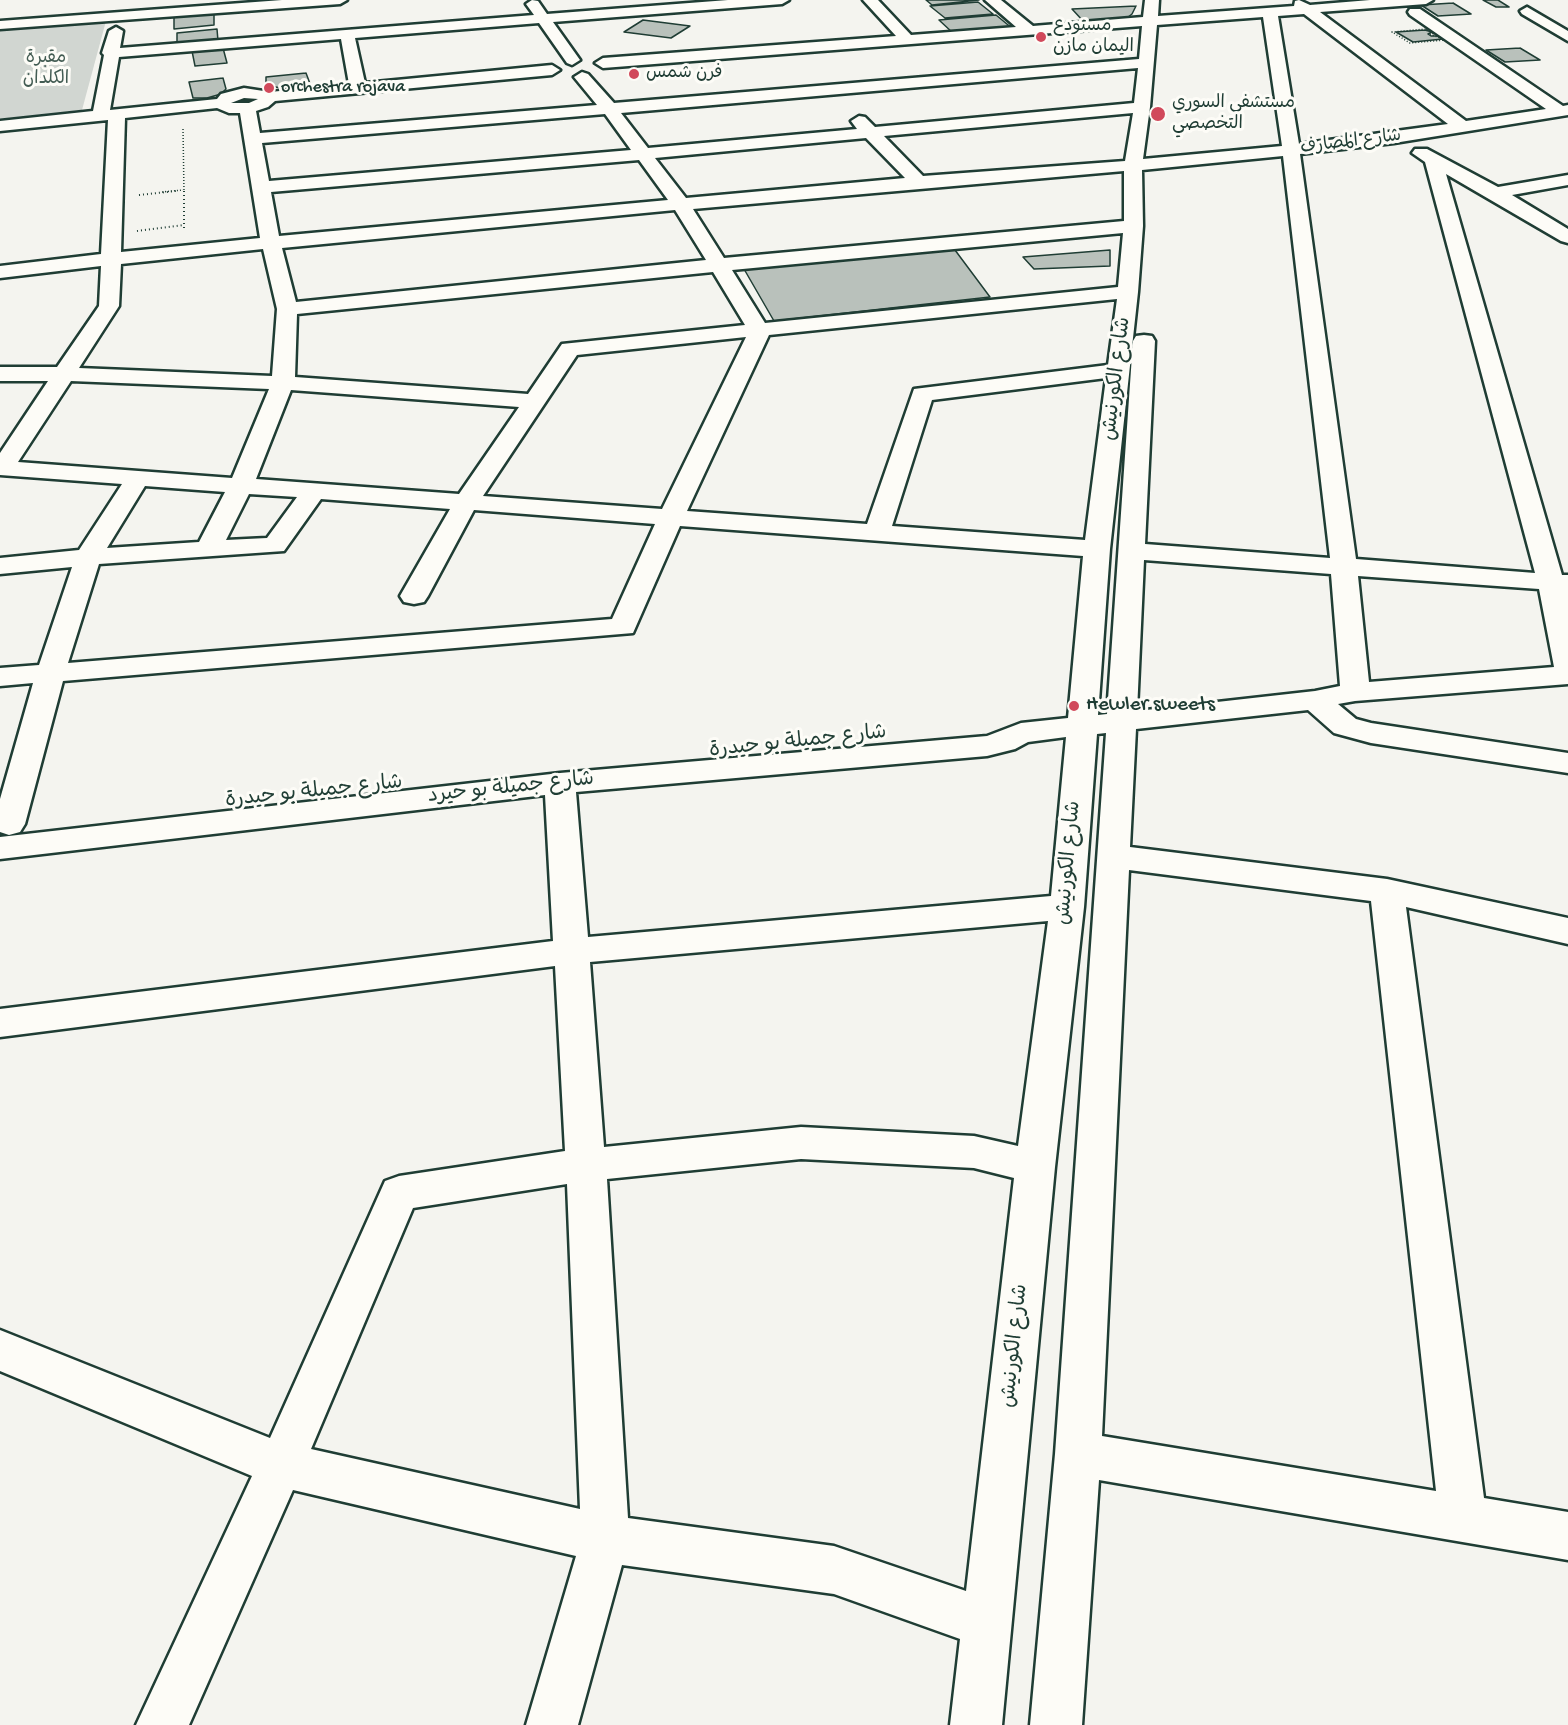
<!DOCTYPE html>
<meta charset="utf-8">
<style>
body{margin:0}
canvas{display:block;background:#f4f4ef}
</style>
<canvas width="1568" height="1725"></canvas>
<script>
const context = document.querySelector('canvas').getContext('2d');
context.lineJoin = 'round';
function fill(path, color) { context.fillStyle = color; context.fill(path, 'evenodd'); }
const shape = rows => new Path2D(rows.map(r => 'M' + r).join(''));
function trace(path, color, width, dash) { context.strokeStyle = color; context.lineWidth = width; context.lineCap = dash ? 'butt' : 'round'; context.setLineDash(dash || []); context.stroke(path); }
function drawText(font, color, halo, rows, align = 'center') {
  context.font = font + ' "Gochi Hand","Playpen Sans Arabic",sans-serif'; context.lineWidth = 6; context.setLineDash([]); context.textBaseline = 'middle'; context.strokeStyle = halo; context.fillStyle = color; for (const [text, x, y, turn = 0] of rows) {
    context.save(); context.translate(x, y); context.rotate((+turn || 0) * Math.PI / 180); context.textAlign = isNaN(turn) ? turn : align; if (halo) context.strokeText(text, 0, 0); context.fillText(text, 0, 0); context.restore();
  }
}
fill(shape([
 [106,21,82,110,0,119,0,29]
]), '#d1d6d1');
const building = shape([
 [926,0,979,0,932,5,926,0],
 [1483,0,1498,0,1509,7,1496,7,1483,0],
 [978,2,993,14,945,18,930,6,978,2],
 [1453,3,1471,14,1438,16,1421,5,1453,3],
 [1136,6,1132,14,1127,18,1084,22,1072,9,1136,6],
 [214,14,214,25,174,29,174,17,214,14],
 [996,15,1013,29,954,34,939,20,996,15],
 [643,20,690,26,671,38,624,32,643,20],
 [217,29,218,41,177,44,177,33,217,29],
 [1425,30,1432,32,1428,34,1431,36,1438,36,1443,39,1413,42,1396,32,1425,30],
 [223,48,227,63,195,66,192,51,223,48],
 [1520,48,1540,60,1505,62,1486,50,1520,48],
 [306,73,312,89,295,91,266,85,266,77,306,73],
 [223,78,226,89,221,94,207,98,193,98,189,82,223,78],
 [952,246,990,297,774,321,744,269,952,246],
 [1110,250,1110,266,1034,269,1023,257,1110,250]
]);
fill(building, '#b9c1bb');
trace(building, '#1f3d34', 1.5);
const minor = shape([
 [282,0,347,0,340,4,0,29,0,21,282,0],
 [532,0,538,1,547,14,728,0,789,0,782,4,553,22,580,60,572,65,567,63,539,23,355,38,365,83,552,65,560,70,552,75,275,101,268,107,256,111,260,133,597,105,574,77,582,72,588,74,614,103,1139,59,1142,26,603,68,595,63,603,58,896,36,863,0,878,0,911,35,1016,27,985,0,1001,0,1033,26,1143,17,1145,0,1159,0,1158,16,1294,6,1295,1,1299,0,1310,5,1370,0,1433,0,1426,4,1320,12,1466,121,1546,109,1410,15,1408,12,1410,9,1420,9,1563,106,1568,105,1568,115,1394,143,1300,154,1356,559,1535,573,1425,162,1412,153,1415,149,1427,149,1498,187,1568,175,1568,185,1512,195,1568,229,1568,243,1561,241,1446,174,1562,575,1568,575,1568,684,1355,701,1338,704,1356,719,1371,723,1568,753,1568,773,1371,743,1334,733,1308,710,1136,729,1130,847,1387,879,1568,918,1568,944,1406,907,1484,1498,1568,1512,1568,1560,1099,1480,1082,1725,1030,1725,1055,1454,1106,733,1097,734,1084,907,1055,1167,1002,1725,950,1725,960,1639,834,1594,622,1565,578,1725,526,1725,576,1556,293,1490,189,1725,136,1725,252,1476,0,1371,0,1330,270,1438,385,1181,399,1176,565,1151,555,966,0,1037,0,1009,553,941,545,795,0,859,0,837,560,773,987,736,1021,723,1068,718,1083,556,680,526,633,633,63,681,25,824,20,832,9,835,0,832,0,799,33,683,0,686,0,668,39,665,72,567,0,574,0,558,79,550,122,484,0,475,0,453,48,381,0,381,0,367,57,367,99,306,101,266,0,278,0,266,101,254,108,120,0,131,0,121,93,111,104,55,102,53,109,31,116,27,123,31,120,48,534,15,526,4,532,0],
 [1304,14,1448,124,1299,144,1278,16,1304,14],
 [1263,17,1282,146,1143,159,1150,107,1157,25,1263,17],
 [341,39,349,84,270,92,244,88,221,94,217,99,110,110,119,57,341,39],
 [1138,68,1134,103,875,127,865,117,859,116,851,121,857,129,648,148,621,113,1138,68],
 [244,98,258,99,249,103,231,103,244,98],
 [217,108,229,113,240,113,260,238,121,252,125,118,217,108],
 [1133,113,1125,161,923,176,884,136,1133,113],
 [605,114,631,150,269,181,262,143,605,114],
 [866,138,905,178,686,198,655,158,866,138],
 [1283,156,1330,558,1145,544,1155,341,1152,336,1144,335,1136,336,1133,341,1107,714,1098,715,1110,549,1138,292,1143,226,1142,170,1283,156],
 [639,160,668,200,279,236,271,192,639,160],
 [1124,171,1124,221,724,258,693,209,1124,171],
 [675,210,706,260,296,302,282,248,675,210],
 [1123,233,1118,287,765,323,732,270,1123,233],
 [263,249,277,309,272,376,79,368,119,306,121,264,263,249],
 [713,272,745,325,562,344,528,394,295,377,297,314,713,272],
 [1117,299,1108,365,914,389,867,524,687,511,769,335,1117,299],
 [746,337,662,509,483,496,577,355,746,337],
 [1106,378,1085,540,892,526,932,400,1106,378],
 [71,381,269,389,232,478,18,462,71,381],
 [291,390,519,407,459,494,256,479,291,390],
 [145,486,225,492,199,542,107,548,145,486],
 [249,494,297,497,267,538,226,540,249,494],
 [321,499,450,509,400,596,404,602,414,604,424,602,428,596,474,510,655,524,612,619,68,663,99,564,284,551,321,499],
 [1144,560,1331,574,1340,686,1315,691,1137,711,1144,560],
 [1358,576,1539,589,1554,667,1369,682,1358,576],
 [1066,737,1051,896,588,937,576,792,987,756,1015,749,1028,742,1066,737],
 [1129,870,1371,901,1436,1491,1102,1436,1129,870],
 [1048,921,1018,1146,974,1136,801,1127,604,1147,590,962,1048,921],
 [801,1159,974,1168,1014,1178,966,1591,834,1546,628,1518,607,1179,801,1159],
 [567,1184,580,1509,311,1449,413,1208,567,1184],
 [1527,7,1568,31,1568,41,1522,14,1520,11,1527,7]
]);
trace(minor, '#1f3d34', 5);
trace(shape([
 [1426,29,1435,33,1430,34,1445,40,1410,43,1392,32,1426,29],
 [183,129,184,192],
 [162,192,183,190]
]), '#1f3d34', 1.5, [1, 2]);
trace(shape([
 [184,191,184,229],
 [139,195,176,191],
 [137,231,184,225]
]), '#1f3d34', 2, [1, 3]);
fill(minor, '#fdfcf7');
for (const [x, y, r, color] of [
 [1041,37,6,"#d1495b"],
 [634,74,6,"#d1495b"],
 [269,88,6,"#d1495b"],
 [1158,114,8,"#d1495b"],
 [1074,706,6,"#d1495b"]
]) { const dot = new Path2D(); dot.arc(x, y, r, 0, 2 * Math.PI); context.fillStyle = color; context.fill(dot); trace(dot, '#fdfcf7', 2); }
drawText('18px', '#1f3d34', '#fdfcf7', [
 ["مستودع",1053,27],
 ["اليمان مازن",1053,48],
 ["فرن شمس",646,74],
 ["orchestra rojava",281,88],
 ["مستشفى السوري",1172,104],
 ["التخصصي",1172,125]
], 'left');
drawText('18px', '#435c53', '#fdfcf7', [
 ["مقبرة",46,59],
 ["الكلدان",46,80]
]);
drawText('18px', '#1f3d34', '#fdfcf7', [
 ["شارع المصارف",1351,143,-7]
]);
drawText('21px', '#1f3d34', '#fdfcf7', [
 ["شارع الكورنيش",1118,379,-83],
 ["شارع جميلة بو حيدرة",798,743,-6],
 ["شارع جميلة بو حيرد",511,789,-6],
 ["شارع جميلة بو حيدرة",314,793,-6],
 ["شارع الكورنيش",1070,863,-85],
 ["شارع الكورنيش",1016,1346,-84]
]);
drawText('21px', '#1f3d34', '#fdfcf7', [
 ["Hewler sweets",1086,706]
], 'left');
</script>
